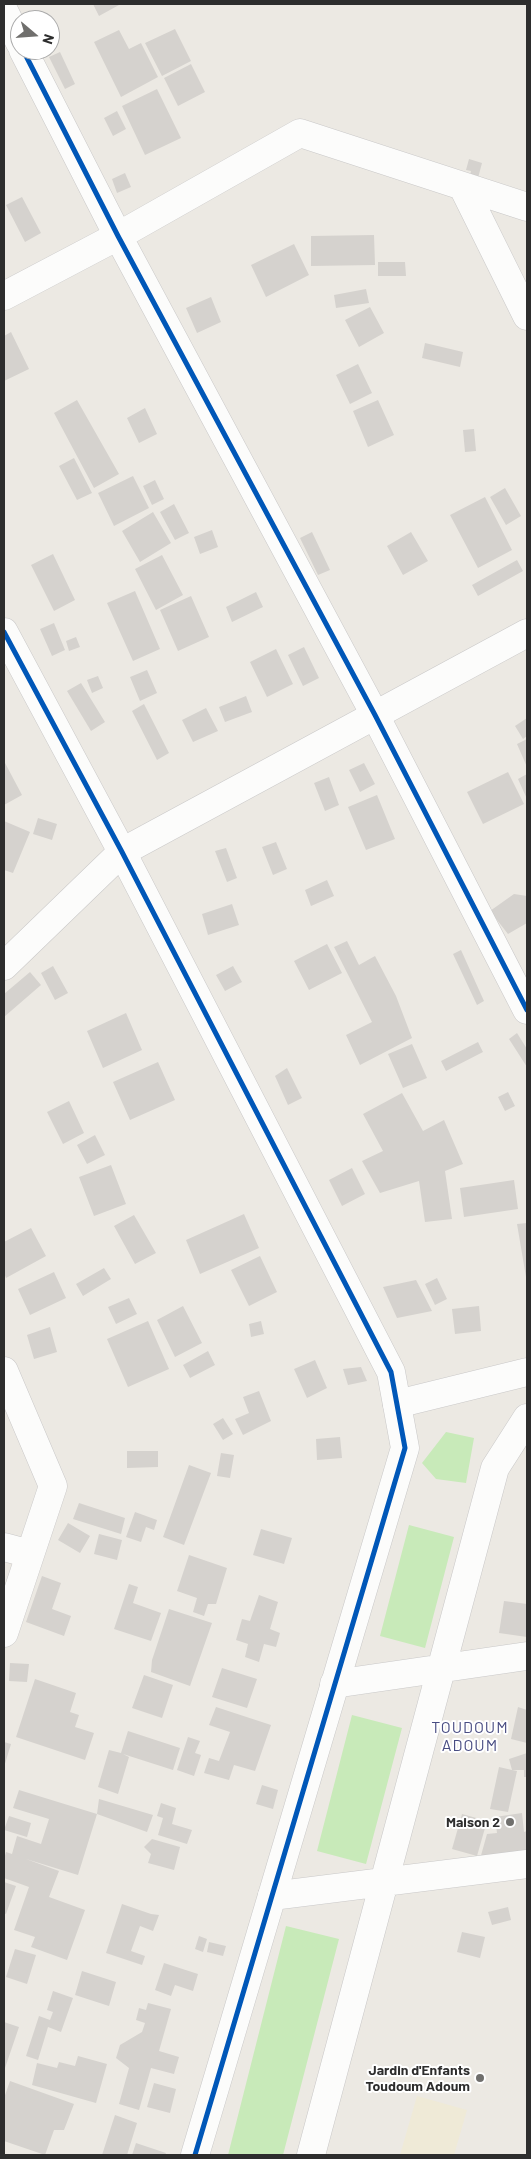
<!DOCTYPE html>
<style>
body{margin:0}
#map{position:relative;width:531px;height:2159px;overflow:hidden;background:#ece9e3;font-family:Barlow,sans-serif}
canvas{display:block}
.frame{position:absolute;inset:0;border:5px solid #2d2d2d;pointer-events:none}
.north{position:absolute;left:10px;top:10px;width:50px;height:50px;box-sizing:border-box;background:#fff;border:1px solid #ababab;border-radius:50%;rotate:108deg;font-size:14px;font-weight:700;line-height:20px;text-align:center;color:#2d2d2d}
.north::after{content:'';display:block;margin:auto;width:18px;height:22px;background:#706f6d;clip-path:polygon(50% 0,100% 100%,50% 72%,0 100%)}
</style>
<div id="map">
<canvas width="531" height="2159"></canvas>
<div class="frame"></div>
<div class="north">N</div>
</div>
<script>
const context = document.querySelector('canvas').getContext('2d');
context.lineJoin = 'round';
function fill(path, color) { context.fillStyle = color; context.fill(path, 'evenodd'); }
const shape = rows => new Path2D(rows.map(r => 'M' + r).join(''));
function trace(path, color, width, dash) { context.strokeStyle = color; context.lineWidth = width; context.lineCap = dash ? 'butt' : 'round'; context.setLineDash(dash || []); context.stroke(path); }
function drawText(font, color, halo, rows, align = 'center') {
  context.font = font + ' Barlow,sans-serif'; context.lineWidth = 4; context.setLineDash([]); context.textBaseline = 'middle'; context.strokeStyle = halo; context.fillStyle = color; for (const [text, x, y, turn = 0] of rows) {
    context.save(); context.translate(x, y); context.rotate((+turn || 0) * Math.PI / 180); context.textAlign = isNaN(turn) ? turn : align; if (halo) context.strokeText(text, 0, 0); context.fillText(text, 0, 0); context.restore();
  }
}
fill(shape([
 [417,2096,467,2110,454,2155,400,2155]
]), '#efead7');
fill(shape([
 [446,1432,474,1438,466,1483,436,1479,422,1463],
 [409,1525,454,1537,425,1648,380,1636],
 [352,1715,402,1728,366,1864,317,1851],
 [286,1926,339,1939,283,2155,228,2155]
]), '#c8eab9');
fill(shape([
 [93,4,118,4,119,5,99,16],
 [175,29,191,61,162,76,145,43],
 [119,30,129,49,141,43,158,77,121,97,94,42],
 [60,52,75,84,65,89,49,57],
 [191,64,205,92,178,106,164,78],
 [157,89,181,138,145,155,122,106],
 [117,111,126,129,113,136,104,118],
 [469,159,482,163,478,178,470,176,471,171,466,170],
 [125,173,131,187,117,193,112,179],
 [22,197,41,233,25,242,6,205],
 [374,235,375,265,311,266,311,236],
 [294,244,309,275,266,297,251,265],
 [378,262,405,262,406,276,378,276],
 [366,289,369,303,336,308,334,295],
 [211,297,221,322,197,333,186,308],
 [370,307,384,333,359,347,345,320],
 [11,332,29,369,4,381,4,336],
 [425,343,463,352,460,367,422,358],
 [358,364,372,393,350,404,336,375],
 [77,400,119,474,94,488,54,413],
 [378,400,394,435,368,447,353,411],
 [145,408,157,434,139,443,127,418],
 [474,429,476,451,465,452,463,430],
 [74,458,92,493,77,500,59,466],
 [133,476,149,508,114,526,98,493],
 [155,480,164,499,152,505,143,486],
 [505,488,521,516,506,525,490,497],
 [485,497,512,550,478,568,450,515],
 [174,504,189,533,175,540,160,512],
 [153,512,171,543,140,562,122,531],
 [212,530,218,547,200,554,194,537],
 [312,532,330,570,318,575,300,538],
 [411,532,428,561,403,575,387,546],
 [53,554,75,600,54,611,31,565],
 [162,555,183,595,156,610,135,569],
 [517,560,523,571,478,596,472,585],
 [135,591,160,649,133,661,107,603],
 [256,592,263,607,232,622,226,607],
 [191,596,209,637,178,651,160,610],
 [54,623,65,650,52,656,40,629],
 [76,637,80,647,69,651,66,641],
 [304,647,319,678,303,686,288,655],
 [276,649,293,684,267,697,250,662],
 [147,670,157,693,140,701,130,677],
 [98,676,103,688,92,693,87,680],
 [81,683,105,722,91,731,67,691],
 [246,696,252,712,225,722,219,707],
 [144,704,169,753,157,760,132,711],
 [206,708,218,731,193,742,182,720],
 [527,718,527,736,523,739,515,726],
 [527,739,527,767,517,744],
 [4,761,22,795,4,805],
 [364,763,375,784,360,792,349,770],
 [508,772,524,804,483,824,467,792],
 [527,774,527,799,518,779],
 [329,777,339,805,325,811,314,783],
 [377,795,395,839,366,850,348,807],
 [38,818,57,824,52,840,33,834],
 [4,821,30,832,13,873,4,870],
 [276,842,287,869,273,875,262,847],
 [226,848,237,878,227,882,215,851],
 [327,880,334,896,311,906,305,890],
 [514,894,527,896,527,923,508,934,490,911],
 [232,904,239,925,208,935,202,914],
 [347,941,359,965,375,956,396,996,412,1038,360,1065,346,1035,372,1022,334,947],
 [327,944,342,973,309,990,294,961],
 [461,950,484,1001,477,1005,453,954],
 [53,966,68,993,55,1000,41,973],
 [233,966,242,982,225,991,216,975],
 [30,972,41,985,4,1017,4,994],
 [126,1013,142,1050,103,1068,87,1031],
 [517,1033,527,1049,527,1067,509,1039],
 [478,1042,483,1052,446,1071,441,1061],
 [412,1044,427,1078,403,1088,388,1054],
 [158,1062,175,1100,130,1120,113,1082],
 [287,1068,302,1098,288,1105,275,1076],
 [508,1092,515,1106,505,1111,498,1097],
 [402,1093,423,1131,444,1120,463,1164,445,1171,452,1219,425,1222,419,1181,380,1193,362,1161,383,1151,363,1114],
 [69,1101,84,1133,63,1144,47,1112],
 [95,1135,105,1155,87,1164,77,1145],
 [111,1165,126,1204,94,1216,79,1177],
 [352,1168,365,1194,342,1206,329,1180],
 [514,1180,518,1209,464,1217,460,1188],
 [244,1214,259,1248,200,1274,186,1240],
 [134,1215,156,1253,135,1264,114,1226],
 [527,1223,527,1277,526,1277,517,1224],
 [31,1228,46,1256,6,1278,4,1273,4,1242],
 [260,1256,277,1292,249,1306,231,1270],
 [104,1268,111,1279,83,1296,76,1284],
 [54,1272,66,1298,30,1315,18,1289],
 [437,1278,447,1299,435,1305,425,1284],
 [416,1280,432,1311,397,1318,383,1287],
 [129,1298,137,1314,116,1324,108,1307],
 [183,1306,202,1343,175,1357,157,1320],
 [479,1306,481,1331,455,1334,452,1309],
 [148,1321,169,1369,128,1387,107,1339],
 [261,1321,264,1334,251,1337,249,1324],
 [50,1327,57,1352,34,1359,27,1335],
 [208,1351,215,1365,190,1378,183,1365],
 [315,1360,327,1388,307,1398,294,1369],
 [361,1367,367,1381,348,1385,343,1369],
 [259,1391,271,1421,243,1435,235,1419,249,1413,243,1397],
 [223,1418,233,1434,223,1440,213,1424],
 [340,1437,342,1458,317,1460,316,1439],
 [127,1451,158,1451,158,1467,127,1468],
 [221,1453,234,1455,230,1478,217,1476],
 [189,1465,211,1473,184,1545,163,1537],
 [79,1503,125,1518,121,1534,73,1519],
 [135,1512,157,1520,154,1530,146,1527,141,1542,126,1537],
 [68,1523,90,1536,80,1553,58,1540],
 [261,1529,292,1538,284,1564,253,1555],
 [99,1534,122,1540,117,1560,94,1554],
 [189,1555,227,1568,216,1604,208,1604,204,1616,193,1612,197,1598,177,1591],
 [42,1576,61,1583,52,1609,71,1616,64,1636,26,1622],
 [129,1584,138,1587,133,1603,161,1613,151,1641,114,1629],
 [259,1595,278,1602,270,1629,280,1633,276,1647,264,1644,259,1662,245,1657,248,1644,236,1640,242,1619,250,1621],
 [504,1601,527,1604,527,1637,499,1633],
 [169,1609,212,1623,190,1686,151,1672,152,1660],
 [10,1663,29,1664,27,1682,9,1681],
 [222,1668,257,1679,247,1708,212,1697],
 [144,1675,173,1685,162,1718,132,1708],
 [35,1679,76,1693,70,1712,79,1715,75,1727,94,1733,85,1760,16,1737],
 [216,1707,271,1725,255,1771,234,1765,229,1780,204,1773,209,1758,219,1761,230,1732,209,1725],
 [518,1707,527,1710,527,1743,511,1739],
 [128,1731,180,1748,173,1770,123,1754,129,1757,118,1794,98,1787,109,1750,121,1753],
 [188,1737,200,1741,195,1753,201,1755,194,1776,177,1770],
 [4,1742,11,1744,4,1767],
 [527,1753,527,1777,524,1777,524,1770,512,1770,517,1771,508,1812,490,1809,499,1767,512,1770,509,1759],
 [262,1785,278,1790,273,1809,256,1804],
 [19,1790,97,1814,78,1875,26,1859,59,1871,49,1897,85,1910,67,1960,31,1947,35,1937,14,1930,29,1887,4,1878,4,1859,6,1852,12,1854,17,1836,41,1844,49,1819,13,1808],
 [99,1799,153,1815,147,1832,97,1814],
 [161,1803,176,1808,172,1824,192,1830,187,1844,158,1835,163,1818,157,1816],
 [522,1813,524,1832,527,1831,527,1853,480,1859,487,1834,497,1833,495,1817],
 [462,1814,487,1821,477,1856,452,1849],
 [9,1816,31,1823,27,1837,4,1830],
 [152,1839,180,1847,174,1870,148,1863,151,1854,144,1847],
 [4,1882,16,1886,6,1914,4,1913],
 [122,1904,151,1914,159,1915,153,1931,140,1926,131,1951,145,1956,142,1965,106,1953],
 [508,1907,511,1920,492,1925,488,1912],
 [462,1932,485,1937,480,1958,457,1952],
 [199,1936,207,1939,203,1952,195,1949],
 [209,1942,226,1946,223,1956,207,1952],
 [15,1949,36,1955,27,1984,6,1977],
 [164,1963,198,1974,193,1991,175,1985,171,1996,155,1990],
 [82,1971,116,1982,109,2006,75,1995],
 [53,1991,73,1998,61,2032,48,2027,38,2060,26,2056,39,2016,50,2020,53,2012,47,2010],
 [148,2003,171,2009,159,2051,179,2057,174,2074,151,2068,139,2110,119,2104,129,2068,116,2058,120,2045,142,2032,145,2023,136,2020,139,2008,146,2010],
 [4,2022,19,2027,4,2071],
 [78,2056,107,2064,96,2103,32,2085,37,2063,57,2068,59,2062,75,2066],
 [10,2081,74,2104,64,2130,54,2130,45,2155,4,2141,4,2098],
 [154,2083,176,2089,170,2113,147,2107],
 [115,2115,137,2123,127,2155,102,2155],
 [136,2143,166,2153,165,2155,132,2155]
]), '#d5d2ce');
const minor = shape([
 [4,11,20,43],
 [23,50,118,236,375,715,527,1010],
 [463,187,527,316],
 [4,296,118,236,300,133,527,207],
 [4,966,122,852,527,633],
 [4,1371,53,1486,4,1633],
 [397,1404,527,1372],
 [4,1547,30,1554],
 [334,1684,527,1656],
 [272,1896,527,1864],
 [311,2155,495,1468,527,1418]
]);
const tertiary = shape([
 [4,632,122,852,391,1372,405,1448,195,2155]
]);
trace(minor, '#c9c8c8', 29);
trace(tertiary, '#c9c8c8', 29);
trace(minor, '#fcfcfb', 28);
trace(tertiary, '#fcfcfb', 28);
trace(shape([
 [23,50,118,236,375,715,527,1010],
 [4,632,122,852,391,1372,405,1448,195,2155]
]), '#0057b8', 5);
for (const [x, y, r, color] of [
 [510,1822,5,"#706f6d"],
 [480,2078,5,"#706f6d"]
]) { const dot = new Path2D(); dot.arc(x, y, r, 0, 2 * Math.PI); context.fillStyle = color; context.fill(dot); trace(dot, '#fff', 2); }
drawText('bold 14px', '#2d2d2d', '#fff', [
 ["Maison 2",500,1822],
 ["Jardin d'Enfants",470,2070],
 ["Toudoum Adoum",470,2086]
], 'right');
context.letterSpacing = '1px';
drawText('16px', '#494d83', '#fff', [
 ["TOUDOUM",470,1728],
 ["ADOUM",470,1746]
]);
context.letterSpacing = '0px';
</script>
